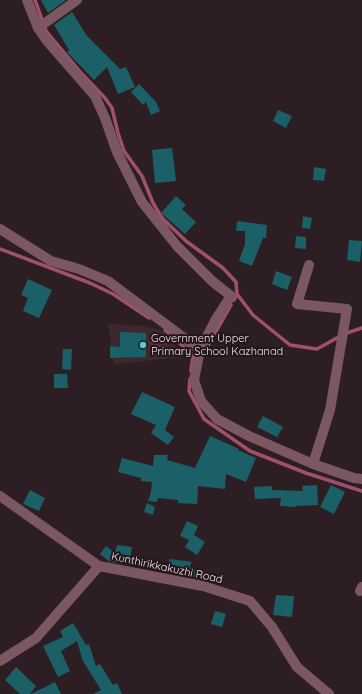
<!DOCTYPE html>
<style>
body{margin:0}
canvas{display:block;background:#2d1e23}
</style>
<canvas width="362" height="694"></canvas>
<script>
const context = document.querySelector('canvas').getContext('2d');
context.lineJoin = 'round';
function fill(path, color) { context.fillStyle = color; context.fill(path, 'evenodd'); }
const shape = rows => new Path2D(rows.map(r => 'M' + r).join(''));
function trace(path, color, width, dash) { context.strokeStyle = color; context.lineWidth = width; context.lineCap = dash ? 'butt' : 'round'; context.setLineDash(dash || []); context.stroke(path); }
function drawText(font, color, halo, rows, align = 'center') {
  context.font = font + ' Quicksand,sans-serif'; context.lineWidth = 4; context.setLineDash([]); context.textBaseline = 'middle'; context.strokeStyle = halo; context.fillStyle = color; for (const [text, x, y, turn = 0] of rows) {
    context.save(); context.translate(x, y); context.rotate((+turn || 0) * Math.PI / 180); context.textAlign = isNaN(turn) ? turn : align; if (halo) context.strokeText(text, 0, 0); context.fillText(text, 0, 0); context.restore();
  }
}
fill(shape([
 [108,324,143,326,167,332,182,357,114,364]
]), '#3d282f');
fill(shape([
 [150,335,164,339,169,351,149,352]
]), '#5e2b3e');
trace(shape([
 [35,0,46,31,82,74,105,98,112,108,118,133,124,151,142,176,153,203,162,218,186,241,223,268,236,282,237,294,234,300],
 [0,249,90,283,113,294,149,318],
 [237,294,253,315,290,345,317,349,344,334,362,328],
 [165,330,193,355],
 [191,371,193,355,205,351,231,305],
 [190,379,189,391,204,419,250,451,306,473,362,491]
]), '#a0506d', 3.5);
fill(shape([
 [41,0,65,0,65,1,48,13],
 [72,12,87,36,120,69,126,67,135,87,118,94,107,67,94,80,67,52,69,50,54,25],
 [139,84,156,102,160,111,151,115,146,102,143,105,131,92],
 [278,110,292,116,286,128,273,121],
 [172,148,176,181,155,183,152,150],
 [314,167,326,169,324,181,313,180],
 [176,196,186,205,182,209,196,222,185,234,161,213],
 [303,216,312,218,310,229,302,228],
 [237,221,267,225,266,238,263,238,252,266,239,261,245,244,245,231,236,231],
 [296,236,306,237,306,249,295,248],
 [349,240,362,241,360,262,347,260],
 [276,271,292,277,287,290,272,284],
 [28,279,52,290,39,318,23,311,28,298,21,295],
 [120,332,146,333,146,357,110,358,110,346,120,347],
 [63,349,72,349,71,370,62,369],
 [54,374,67,374,68,388,54,388],
 [142,392,175,407,165,430,174,437,168,445,151,433,156,425,131,414],
 [263,416,283,427,277,437,257,427],
 [210,436,239,449,238,450,256,458,246,482,226,474,225,489,198,486,197,504,178,503,178,500,158,498,157,502,148,501,151,492,152,482,141,481,141,478,118,472,122,458,153,466,154,455,168,455,167,460,195,468],
 [317,485,318,505,296,506,296,507,280,506,281,498,255,499,254,487,272,486,272,490,303,491,302,486],
 [331,485,345,492,334,514,320,507],
 [30,490,45,498,39,511,23,504],
 [147,503,155,507,153,515,144,512],
 [187,521,198,526,194,535,205,542,197,555,185,547,189,540,180,536],
 [117,545,132,547,129,564,131,565,110,562,100,554,106,546,115,553],
 [169,559,192,562,189,567,200,571,197,578,167,572],
 [276,595,294,596,292,617,273,615],
 [215,611,226,614,222,627,211,624],
 [73,623,86,645,89,644,96,666,100,664,113,685,117,683,122,694,93,694,101,690,83,661,77,641,61,651,70,671,58,677,43,646,63,637,60,631],
 [16,667,36,686,30,694,20,694,5,680],
 [55,682,61,694,31,694]
]), '#1b5f67');
trace(shape([
 [27,0,38,28,47,41,95,96,105,118,117,152,142,202,177,246,212,281,231,296,216,319,200,350,194,380,201,401,217,419,249,436,313,464,354,478,362,479],
 [38,28,77,0],
 [0,229,51,261,79,269,108,281,200,350],
 [309,265,297,304,347,309,330,410,313,464],
 [0,496,99,566,203,586,250,601,272,627,297,667,329,694],
 [360,591,362,587],
 [0,661,36,638,99,566]
]), '#7b5762', 10);
for (const [x, y, r, color] of [
 [143,345,4,"#52cbd9"]
]) { const dot = new Path2D(); dot.arc(x, y, r, 0, 2 * Math.PI); context.fillStyle = color; context.fill(dot); trace(dot, '#23151a', 1.5); }
drawText('11px', '#f0e5e8', '#23151a', [
 ["Government Upper",151,339],
 ["Primary School Kazhanad",151,352]
], 'left');
drawText('11px', '#f0e5e8', '#23151a', [
 ["Kunthirikkakuzhi Road",167,568,12]
]);
</script>
